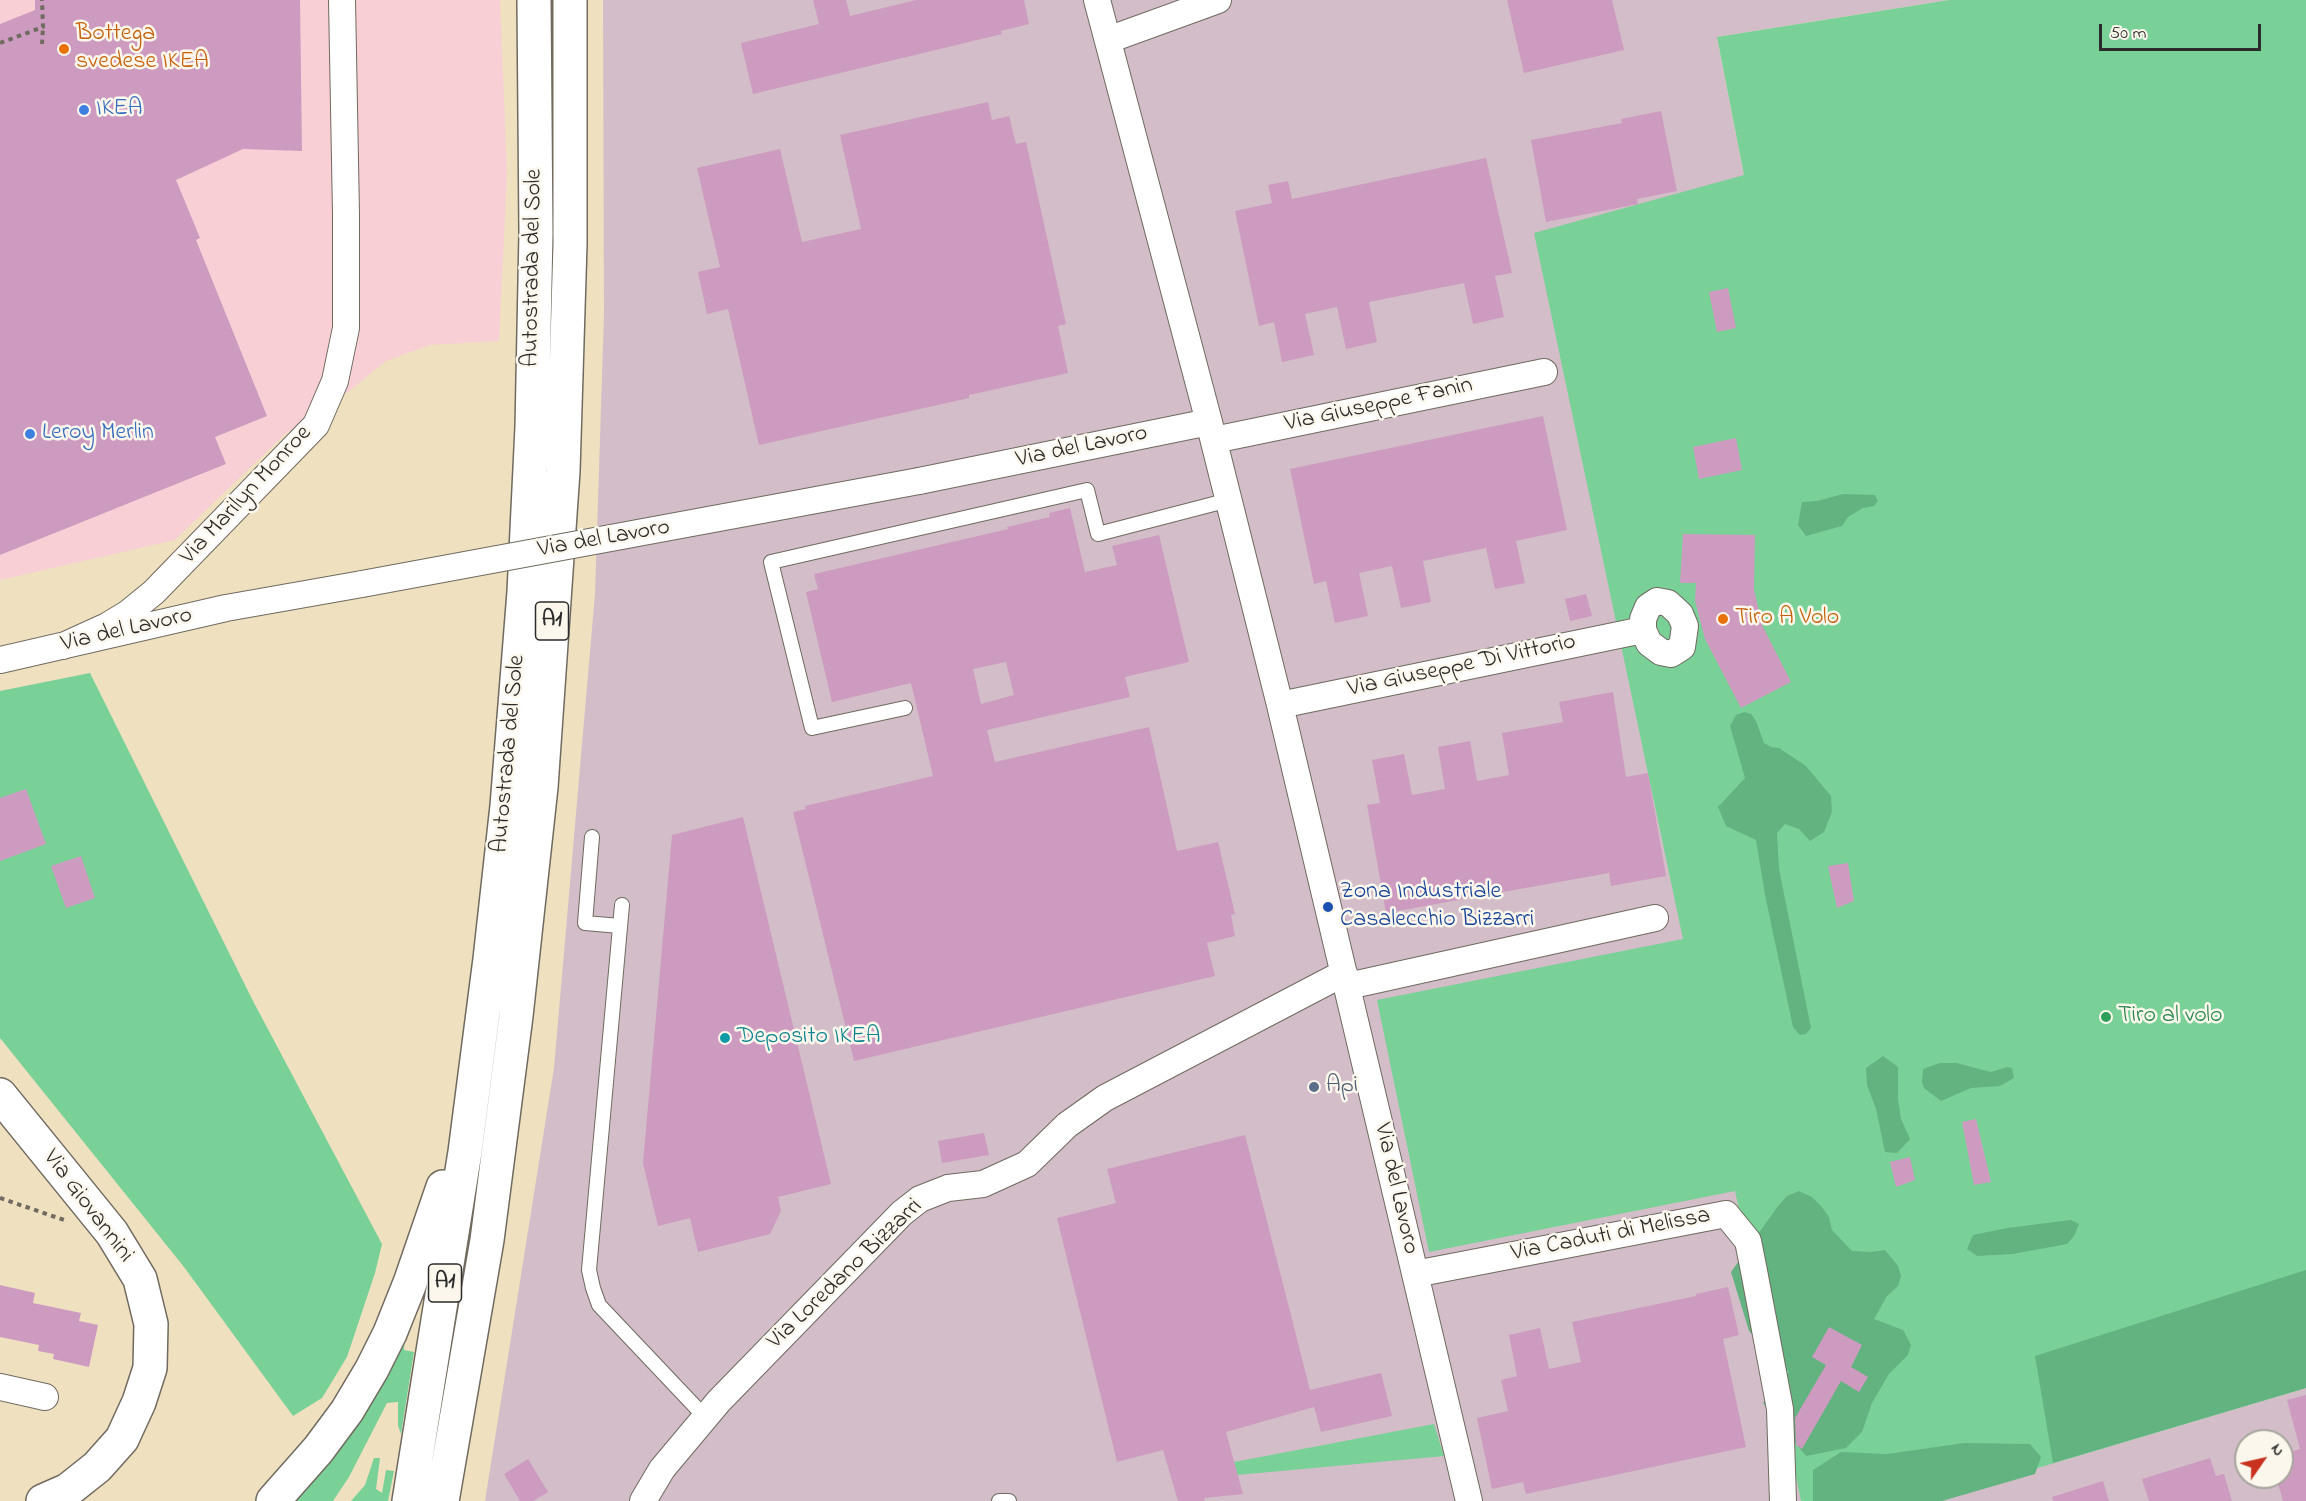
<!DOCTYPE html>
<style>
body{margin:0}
#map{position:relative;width:2306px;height:1501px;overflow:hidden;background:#efe0c0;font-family:"Indie Flower",sans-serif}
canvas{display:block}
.north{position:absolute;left:2234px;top:1429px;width:60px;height:60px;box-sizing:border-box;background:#fbf7ec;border:2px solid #a8a59f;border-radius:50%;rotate:56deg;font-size:16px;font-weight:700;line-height:24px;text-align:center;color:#2b2b2b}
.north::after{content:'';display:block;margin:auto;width:21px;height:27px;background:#c8321e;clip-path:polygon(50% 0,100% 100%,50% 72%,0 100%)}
.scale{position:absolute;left:2099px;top:24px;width:162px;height:27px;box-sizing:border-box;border:3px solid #2b2b2b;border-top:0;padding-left:8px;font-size:18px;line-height:21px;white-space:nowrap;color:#2b2b2b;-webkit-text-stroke:4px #fbf7ec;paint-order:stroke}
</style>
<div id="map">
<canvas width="2306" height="1501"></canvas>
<div class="north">N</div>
<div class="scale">50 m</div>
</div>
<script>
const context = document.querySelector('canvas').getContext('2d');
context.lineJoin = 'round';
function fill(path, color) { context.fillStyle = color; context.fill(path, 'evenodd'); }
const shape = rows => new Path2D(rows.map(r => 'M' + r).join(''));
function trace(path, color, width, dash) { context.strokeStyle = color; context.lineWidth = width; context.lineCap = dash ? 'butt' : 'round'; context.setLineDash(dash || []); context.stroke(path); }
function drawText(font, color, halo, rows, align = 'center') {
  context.font = font + ' "Indie Flower",sans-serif'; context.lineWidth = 5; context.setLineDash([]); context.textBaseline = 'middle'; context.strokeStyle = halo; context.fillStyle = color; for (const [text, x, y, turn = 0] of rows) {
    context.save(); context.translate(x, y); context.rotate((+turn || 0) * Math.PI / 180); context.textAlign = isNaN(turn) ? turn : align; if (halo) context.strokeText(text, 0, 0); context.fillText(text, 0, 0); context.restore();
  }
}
fill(shape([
 [0,0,500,0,507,173,499,341,430,345,386,361,329,407,285,434,175,540,0,580]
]), '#f7cfd4');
fill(shape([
 [603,0,1949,0,1717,37,1744,175,1683,939,1801,1501,485,1501,554,1068,595,594,604,314],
 [2306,1388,2306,1501,1927,1501,2053,1463],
 [2246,1441,2282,1441,2282,1477,2246,1477]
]), '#d2bdc8');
fill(shape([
 [1949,0,2306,0,2306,1388,1927,1501,1801,1501,1735,1191,1429,1252,1377,1000,1683,939,1534,233,1744,175,1717,37],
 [90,673,253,1001,382,1244,375,1273,347,1357,322,1398,293,1416,184,1267,0,1038,0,691],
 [405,1331,404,1350,414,1352,401,1434,398,1426,398,1402,387,1403,349,1477,333,1501,288,1501],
 [1434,1424,1444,1456,1237,1475,1234,1462],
 [374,1458,380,1458,376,1489,382,1493,386,1470,394,1471,388,1501,351,1501,365,1485]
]), '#7ad197');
fill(shape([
 [1843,494,1875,495,1878,501,1874,506,1863,508,1848,517,1842,526,1806,536,1798,525,1802,502,1817,501],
 [1744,712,1751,714,1756,721,1764,743,1771,747,1779,748,1806,766,1831,796,1832,812,1824,832,1810,841,1799,829,1785,824,1777,833,1779,869,1811,1028,1806,1034,1800,1035,1793,1027,1765,895,1756,840,1726,826,1718,807,1745,778,1730,726,1736,715],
 [1883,1056,1898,1067,1898,1099,1901,1119,1910,1139,1897,1153,1885,1152,1876,1109,1867,1085,1866,1068],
 [1940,1063,1956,1063,1991,1072,2007,1067,2012,1068,2014,1078,2000,1086,1971,1088,1941,1101,1924,1088,1922,1082,1923,1069],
 [1799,1191,1812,1197,1821,1206,1829,1217,1832,1230,1852,1251,1871,1252,1885,1250,1898,1266,1901,1276,1898,1286,1887,1296,1874,1319,1903,1330,1911,1345,1908,1355,1889,1374,1872,1403,1862,1432,1846,1448,1806,1456,1763,1403,1789,1372,1749,1331,1731,1272,1778,1206,1787,1196],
 [2071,1220,2079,1224,2074,1236,2067,1244,2013,1254,1977,1256,1967,1249,1973,1235,2007,1228],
 [2306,1270,2306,1388,2053,1463,2035,1356],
 [1964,1443,2030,1444,2041,1457,2035,1474,1942,1501,1813,1501,1813,1470,1841,1452,1887,1454]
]), '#63b380');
fill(shape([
 [35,0,300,0,302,151,243,149,176,180,200,238,196,240,267,416,215,437,226,464,0,555,0,24,35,10],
 [813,0,846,0,850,16,916,0,1024,0,1029,24,1001,31,1002,34,753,94,741,43,819,24],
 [1507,0,1612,0,1624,50,1524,73],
 [988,102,992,120,1009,116,1016,144,1026,142,1066,324,1058,326,1068,373,969,395,969,398,759,445,728,309,707,314,698,272,720,267,697,168,780,149,802,242,861,229,840,135],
 [1661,111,1677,191,1637,199,1638,204,1546,222,1531,140,1622,123,1621,119],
 [1486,158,1512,273,1495,276,1504,317,1473,324,1464,283,1369,302,1377,342,1346,349,1337,307,1305,314,1314,355,1282,362,1274,322,1259,326,1235,211,1272,203,1268,185,1288,181,1292,199],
 [1728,288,1736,328,1717,332,1709,292],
 [1543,416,1567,530,1516,541,1525,583,1495,589,1486,548,1423,561,1431,602,1401,608,1392,566,1359,573,1368,616,1335,623,1326,581,1314,584,1290,469],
 [1736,438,1742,470,1699,479,1693,447],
 [1070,508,1085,572,1117,565,1112,546,1159,535,1189,662,1125,677,1130,697,987,730,995,762,1149,727,1177,851,1218,842,1235,914,1231,915,1235,936,1207,943,1215,976,854,1061,793,812,806,809,805,806,933,776,911,683,832,702,806,592,818,589,814,574,1008,529,1007,527,1050,517,1049,513],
 [1006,662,1014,695,981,704,973,669],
 [1683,534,1755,535,1754,589,1762,625,1791,682,1741,708,1705,639,1695,601,1696,583,1680,583],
 [1586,594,1592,616,1570,621,1565,599],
 [1613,692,1626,777,1648,773,1666,876,1611,886,1609,873,1386,913,1367,805,1380,803,1372,760,1404,754,1412,795,1445,789,1438,747,1470,741,1477,781,1509,775,1502,733,1563,722,1559,702],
 [26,789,46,844,0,861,0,798],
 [743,817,831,1184,778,1197,781,1211,770,1234,698,1252,690,1218,658,1226,643,1163,672,835],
 [81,856,95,898,66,908,51,866],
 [1848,863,1854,901,1837,908,1828,866],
 [1976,1119,1991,1182,1974,1185,1962,1122],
 [984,1133,989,1155,942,1163,938,1141],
 [1245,1135,1310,1390,1381,1373,1392,1416,1321,1432,1314,1407,1226,1432,1243,1494,1204,1498,1205,1501,1178,1501,1163,1450,1117,1462,1057,1218,1116,1203,1107,1169],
 [1910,1157,1915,1180,1896,1187,1890,1162],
 [0,1285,35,1293,33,1303,81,1313,79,1321,98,1325,89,1367,53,1359,54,1354,38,1351,39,1345,0,1337],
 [1728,1287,1739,1335,1723,1339,1746,1447,1526,1494,1523,1482,1492,1489,1477,1418,1508,1411,1501,1380,1517,1376,1509,1335,1540,1328,1549,1369,1581,1362,1572,1322,1696,1296,1696,1294],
 [1829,1327,1862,1345,1851,1367,1868,1377,1859,1392,1841,1381,1802,1449,1796,1445,1795,1418,1826,1365,1812,1357],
 [2306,1395,2306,1501,2283,1501,2276,1477,2282,1477,2282,1454,2300,1449,2287,1400],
 [2210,1458,2216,1476,2224,1474,2232,1501,2149,1501,2142,1479],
 [528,1459,548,1492,533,1501,520,1501,504,1474],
 [2103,1481,2109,1501,2053,1501,2052,1497]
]), '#ce9bc0');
const service = shape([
 [905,708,812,728,771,562,1087,490,1098,534,1229,500],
 [592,837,585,923,620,926],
 [622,905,589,1270,593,1288,599,1305,705,1417],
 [999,1501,1009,1501]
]);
const minor = shape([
 [1097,0,1209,422,1280,705,1469,1501],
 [1108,40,1218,0],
 [1214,440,1544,372],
 [919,481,1209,422],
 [1657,601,1668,603,1680,614,1685,626,1682,647,1671,654,1661,652,1649,643,1643,630,1643,619,1648,607,1657,601],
 [63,646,107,626,127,614,154,592,316,425,335,381,346,328,346,214,342,0],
 [0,660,226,608,362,584],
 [1280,705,1643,630],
 [1348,986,1655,918],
 [1415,1274,1726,1214,1748,1241,1754,1271,1780,1409,1783,1501],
 [0,1387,45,1397],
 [643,1501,662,1469,719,1401,902,1213,920,1199,948,1188,983,1184,1027,1164,1067,1125,1105,1098,1344,973]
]);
const tertiary = shape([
 [0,1095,112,1233,140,1279,151,1324,150,1368,139,1402,122,1439,97,1467,68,1490,43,1501]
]);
const motorway = shape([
 [273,1501,318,1450,347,1411,372,1369,390,1333,410,1283,443,1187],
 [409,1501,465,1152,490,959,507,806,524,592,532,427,536,233,534,0],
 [442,1501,487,1240,516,1016,541,787,563,471,570,244,570,0]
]);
trace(service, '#706a5f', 16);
trace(minor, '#706a5f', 28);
trace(tertiary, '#706a5f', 36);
trace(motorway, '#706a5f', 36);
trace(shape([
 [0,43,43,27,42,0],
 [42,44,43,27],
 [0,1198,67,1221]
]), '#706a5f', 4, [4.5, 4.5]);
trace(service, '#fff', 14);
trace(minor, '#fff', 26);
trace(tertiary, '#fff', 33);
trace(motorway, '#fff', 33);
const minorBridge = shape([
 [362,584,919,481]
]);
trace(minorBridge, '#706a5f', 28, []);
trace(minorBridge, '#fff', 26);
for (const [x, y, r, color] of [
 [64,49,6,"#e8710a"],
 [84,110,6,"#3f7fe0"],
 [30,434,6,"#3f7fe0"],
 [1723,619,6,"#e8710a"],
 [1328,907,6,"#1a4fb4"],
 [2106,1017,6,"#2e9e5b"],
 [725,1038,6,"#0f9aa8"],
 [1314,1087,6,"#5c6f8a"]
]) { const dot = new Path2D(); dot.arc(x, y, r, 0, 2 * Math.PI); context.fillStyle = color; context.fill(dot); trace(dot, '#fbf7ec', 2); }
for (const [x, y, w] of [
 [552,621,33],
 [445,1283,33]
]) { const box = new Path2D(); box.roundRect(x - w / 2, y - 19, w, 38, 4.5); context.fillStyle = '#fbf7ec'; context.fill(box); trace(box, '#2b2b2b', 1.5); }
drawText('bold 22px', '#2b2b2b', null, [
 ["A1",552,621],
 ["A1",445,1283]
]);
drawText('24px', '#c56008', '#fbf7ec', [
 ["Bottega",76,35],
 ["svedese IKEA",76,63],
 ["Tiro A Volo",1735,619]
], 'left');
drawText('24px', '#366cbe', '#fbf7ec', [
 ["IKEA",96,110],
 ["Leroy Merlin",42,434]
], 'left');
drawText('24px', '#2b2b2b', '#fbf7ec', [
 ["Autostrada del Sole",534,268,-89],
 ["Via Giuseppe Fanin",1379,406,-12],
 ["Via del Lavoro",1082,448,-12],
 ["Via Marilyn Monroe",247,496,-47],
 ["Via del Lavoro",604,540,-10],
 ["Via del Lavoro",127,631,-13],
 ["Via Giuseppe Di Vittorio",1462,667,-12],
 ["Autostrada del Sole",510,754,-85],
 ["Via del Lavoro",1395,1189,77],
 ["Via Giovannini",87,1207,53],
 ["Via Caduti di Melissa",1611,1236,-11],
 ["Via Loredano Bizzarri",846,1275,-44]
]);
drawText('24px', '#164399', '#fbf7ec', [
 ["Zona Industriale",1340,893],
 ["Casalecchio Bizzarri",1340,921]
], 'left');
drawText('24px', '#27864d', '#fbf7ec', [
 ["Tiro al volo",2118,1017]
], 'left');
drawText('24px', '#0d838f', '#fbf7ec', [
 ["Deposito IKEA",737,1038]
], 'left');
drawText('24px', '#4e5e75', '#fbf7ec', [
 ["Api",1326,1087]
], 'left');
</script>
